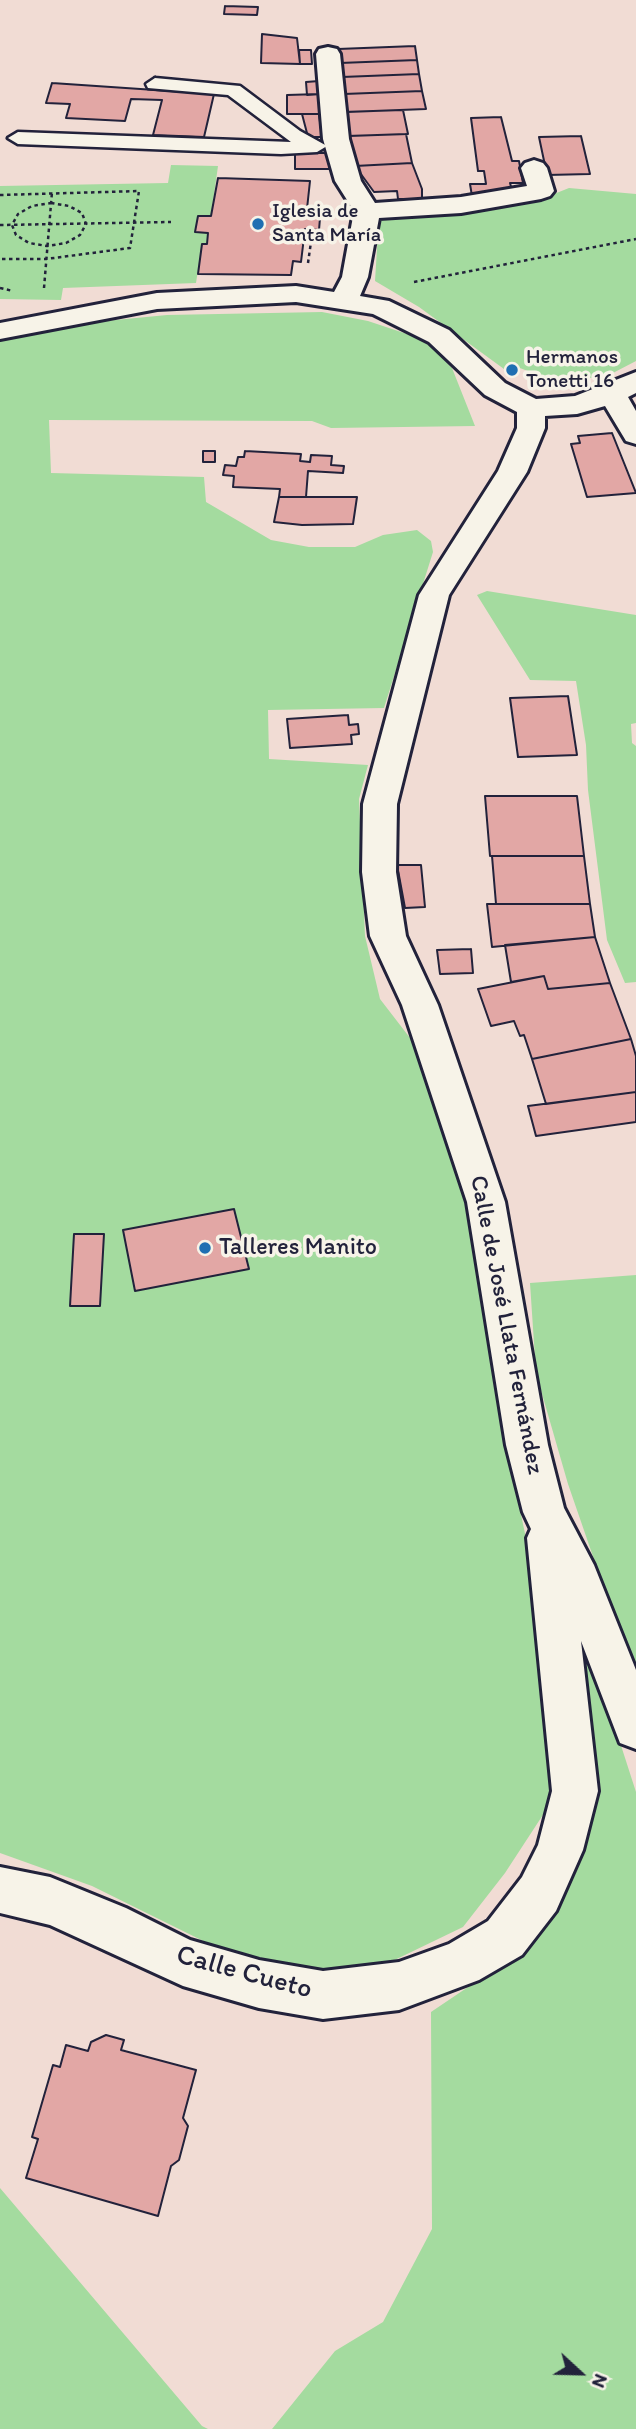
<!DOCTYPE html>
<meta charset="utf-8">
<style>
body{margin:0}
#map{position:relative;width:636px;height:2429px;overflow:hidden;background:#f1dcd4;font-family:Itim,sans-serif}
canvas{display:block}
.north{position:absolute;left:545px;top:2338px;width:70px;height:70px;-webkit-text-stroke:5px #f7f3e8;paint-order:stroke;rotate:112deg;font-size:19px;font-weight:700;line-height:28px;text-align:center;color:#22223b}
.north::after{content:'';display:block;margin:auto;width:24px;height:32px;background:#22223b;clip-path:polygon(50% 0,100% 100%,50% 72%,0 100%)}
</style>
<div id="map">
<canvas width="636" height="2429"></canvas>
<div class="north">N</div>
</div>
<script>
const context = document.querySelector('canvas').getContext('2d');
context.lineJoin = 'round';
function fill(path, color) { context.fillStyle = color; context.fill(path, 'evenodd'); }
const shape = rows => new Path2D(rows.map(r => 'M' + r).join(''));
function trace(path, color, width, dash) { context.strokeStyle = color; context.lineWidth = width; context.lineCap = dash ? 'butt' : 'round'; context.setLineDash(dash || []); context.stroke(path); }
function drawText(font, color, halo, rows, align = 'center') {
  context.font = font + ' Itim,sans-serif'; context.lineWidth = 7; context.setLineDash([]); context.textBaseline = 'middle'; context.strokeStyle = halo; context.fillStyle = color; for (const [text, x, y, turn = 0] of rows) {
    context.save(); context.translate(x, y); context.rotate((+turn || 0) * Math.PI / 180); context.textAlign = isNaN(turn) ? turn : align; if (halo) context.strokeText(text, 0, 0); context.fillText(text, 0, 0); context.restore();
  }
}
fill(shape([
 [171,165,218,166,211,216,198,216,196,232,208,233,207,244,202,244,196,283,63,288,61,300,0,299,0,186,168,183],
 [569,188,636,194,636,361,611,374,576,381,550,381,531,378,533,373,512,365,504,369,419,307,375,281,379,217,464,211,539,200],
 [322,312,368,321,425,340,452,368,475,426,331,428,312,421,49,420,51,473,204,477,206,502,271,540,309,547,355,547,383,535,417,530,431,541,433,552,384,708,268,710,269,759,368,765,359,799,365,936,380,999,417,1047,461,1172,483,1274,494,1387,527,1543,541,1639,556,1710,552,1801,505,1873,463,1927,376,1969,268,1973,92,1886,0,1853,0,340,105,321,167,315],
 [487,591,636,615,636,723,631,724,632,743,636,746,636,982,625,983,607,940,588,790,586,745,576,681,530,680,477,595],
 [636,1275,636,1681,568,1484,536,1373,530,1283],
 [576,1638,587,1640,636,1792,636,2429,272,2429,335,2351,383,2322,432,2229,431,2012,517,1954,552,1920,578,1868,595,1771],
 [0,2188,202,2426,208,2429,0,2429]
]), '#a4db9f');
const building = shape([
 [225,6,258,7,257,15,224,14,225,6],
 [262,34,297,38,300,64,261,63,262,34],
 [415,46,417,60,340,63,338,49,415,46],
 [299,50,311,50,312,64,300,64,299,50],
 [417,60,419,74,342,77,340,63,417,60],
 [419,74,422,91,344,94,342,77,419,74],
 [319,81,321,94,307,95,306,82,319,81],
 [52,83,214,94,204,137,153,135,162,100,131,99,125,121,66,118,70,104,46,103,52,83],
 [422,91,426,109,347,112,344,94,422,91],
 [320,94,319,114,287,114,287,95,320,94],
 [403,110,408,134,347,136,343,112,403,110],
 [302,114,319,114,322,137,308,137,302,114],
 [501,117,512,161,519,161,523,183,510,183,512,190,472,196,470,184,486,184,484,171,478,171,471,118,501,117],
 [406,134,412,163,355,166,349,136,406,134],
 [581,136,590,174,547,175,539,137,581,136],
 [295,153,326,153,330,169,295,169,295,153],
 [412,163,422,189,422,199,398,199,397,191,374,192,355,166,412,163],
 [218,178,310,181,306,218,320,218,319,230,305,229,301,262,293,261,291,275,198,274,202,244,207,244,208,233,195,232,198,216,211,216,218,178],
 [612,433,636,493,587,497,571,444,580,443,578,436,612,433],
 [203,451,215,451,215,462,203,462,203,451],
 [245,451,301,454,300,461,310,462,311,455,332,456,331,465,344,466,343,473,308,471,306,497,279,497,280,489,233,487,234,476,223,475,225,465,236,466,238,457,244,457,245,451],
 [279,497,357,497,353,524,302,525,274,522,279,497],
 [568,696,577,755,518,757,510,698,568,696],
 [348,715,349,725,358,724,359,734,351,735,352,744,290,748,287,719,348,715],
 [485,796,577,796,584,856,490,856,485,796],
 [492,856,584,856,590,904,496,904,492,856],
 [397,865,421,865,425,907,405,908,397,865],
 [487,904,590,904,595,937,492,947,487,904],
 [595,937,610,983,548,989,544,976,511,982,505,945,595,937],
 [471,949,473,973,440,974,437,950,471,949],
 [544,976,548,989,610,983,631,1039,532,1059,524,1035,520,1036,514,1021,491,1026,478,989,544,976],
 [631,1039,636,1056,636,1092,546,1104,532,1059,631,1039],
 [636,1092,636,1122,536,1136,528,1106,636,1092],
 [234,1209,249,1269,135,1291,123,1230,234,1209],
 [74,1234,104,1234,100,1306,70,1306,74,1234],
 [106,2035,124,2040,121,2050,196,2070,183,2118,188,2126,179,2160,171,2166,158,2216,26,2178,38,2139,32,2137,53,2065,60,2067,66,2045,88,2051,91,2042,106,2035]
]);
fill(building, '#e2a7a5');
trace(building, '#22223b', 2);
const lane = shape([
 [155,78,240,86,300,131,327,146,317,152,281,154,18,144,8,138,18,132,291,142,228,95,148,88,146,84,155,78]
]);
const street = shape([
 [328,47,337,49,340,54,349,139,361,181,375,203,461,197,527,186,521,168,525,163,534,160,543,163,547,168,554,191,550,196,541,199,461,213,379,218,368,277,360,296,389,301,449,330,505,383,536,399,575,396,636,372,636,393,628,397,636,411,636,444,626,441,605,406,577,414,545,416,545,428,527,472,449,595,397,804,396,872,406,936,438,1005,505,1202,548,1445,564,1508,594,1565,636,1670,636,1749,620,1743,581,1641,598,1791,583,1850,556,1911,522,1955,479,1980,399,2010,323,2019,259,2008,183,1986,50,1925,0,1913,0,1867,50,1877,126,1908,190,1940,259,1960,323,1971,399,1962,449,1944,488,1921,522,1877,538,1845,552,1791,527,1538,531,1529,523,1512,506,1445,467,1202,402,1005,370,936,362,872,363,804,419,595,498,471,517,428,517,412,485,395,429,342,373,314,296,302,157,309,0,339,0,323,157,293,296,286,334,292,342,277,354,211,335,181,323,139,316,54,319,49,328,47]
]);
trace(lane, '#22223b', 5);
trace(street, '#22223b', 6);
trace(shape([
 [0,195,139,191,130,248,46,259,0,259],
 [51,203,69,206,82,213,86,224,80,235,66,243,47,246,29,243,16,235,12,225,18,214,32,206,51,203],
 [0,225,171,222],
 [308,263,312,235],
 [414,282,636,239],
 [0,288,13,291],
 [44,288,52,192]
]), '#22223b', 2.5, [3.5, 3.5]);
fill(lane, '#f7f3e8');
fill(street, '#f7f3e8');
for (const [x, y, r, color] of [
 [258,224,7,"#1f6fb2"],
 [512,370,7,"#1f6fb2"],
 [205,1248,7,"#1f6fb2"]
]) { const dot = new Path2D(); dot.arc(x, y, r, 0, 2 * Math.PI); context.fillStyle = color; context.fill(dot); trace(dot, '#f7f3e8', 2.5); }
drawText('21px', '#22223b', '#f7f3e8', [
 ["Iglesia de",272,212],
 ["Santa María",272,236],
 ["Hermanos",526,358],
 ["Tonetti 16",526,382]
], 'left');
drawText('24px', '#22223b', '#f7f3e8', [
 ["Talleres Manito",219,1248]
], 'left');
drawText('24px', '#22223b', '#f7f3e8', [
 ["Calle de José Llata Fernández",506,1325,79]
]);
drawText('28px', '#22223b', '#f7f3e8', [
 ["Calle Cueto",244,1973,15]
]);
</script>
